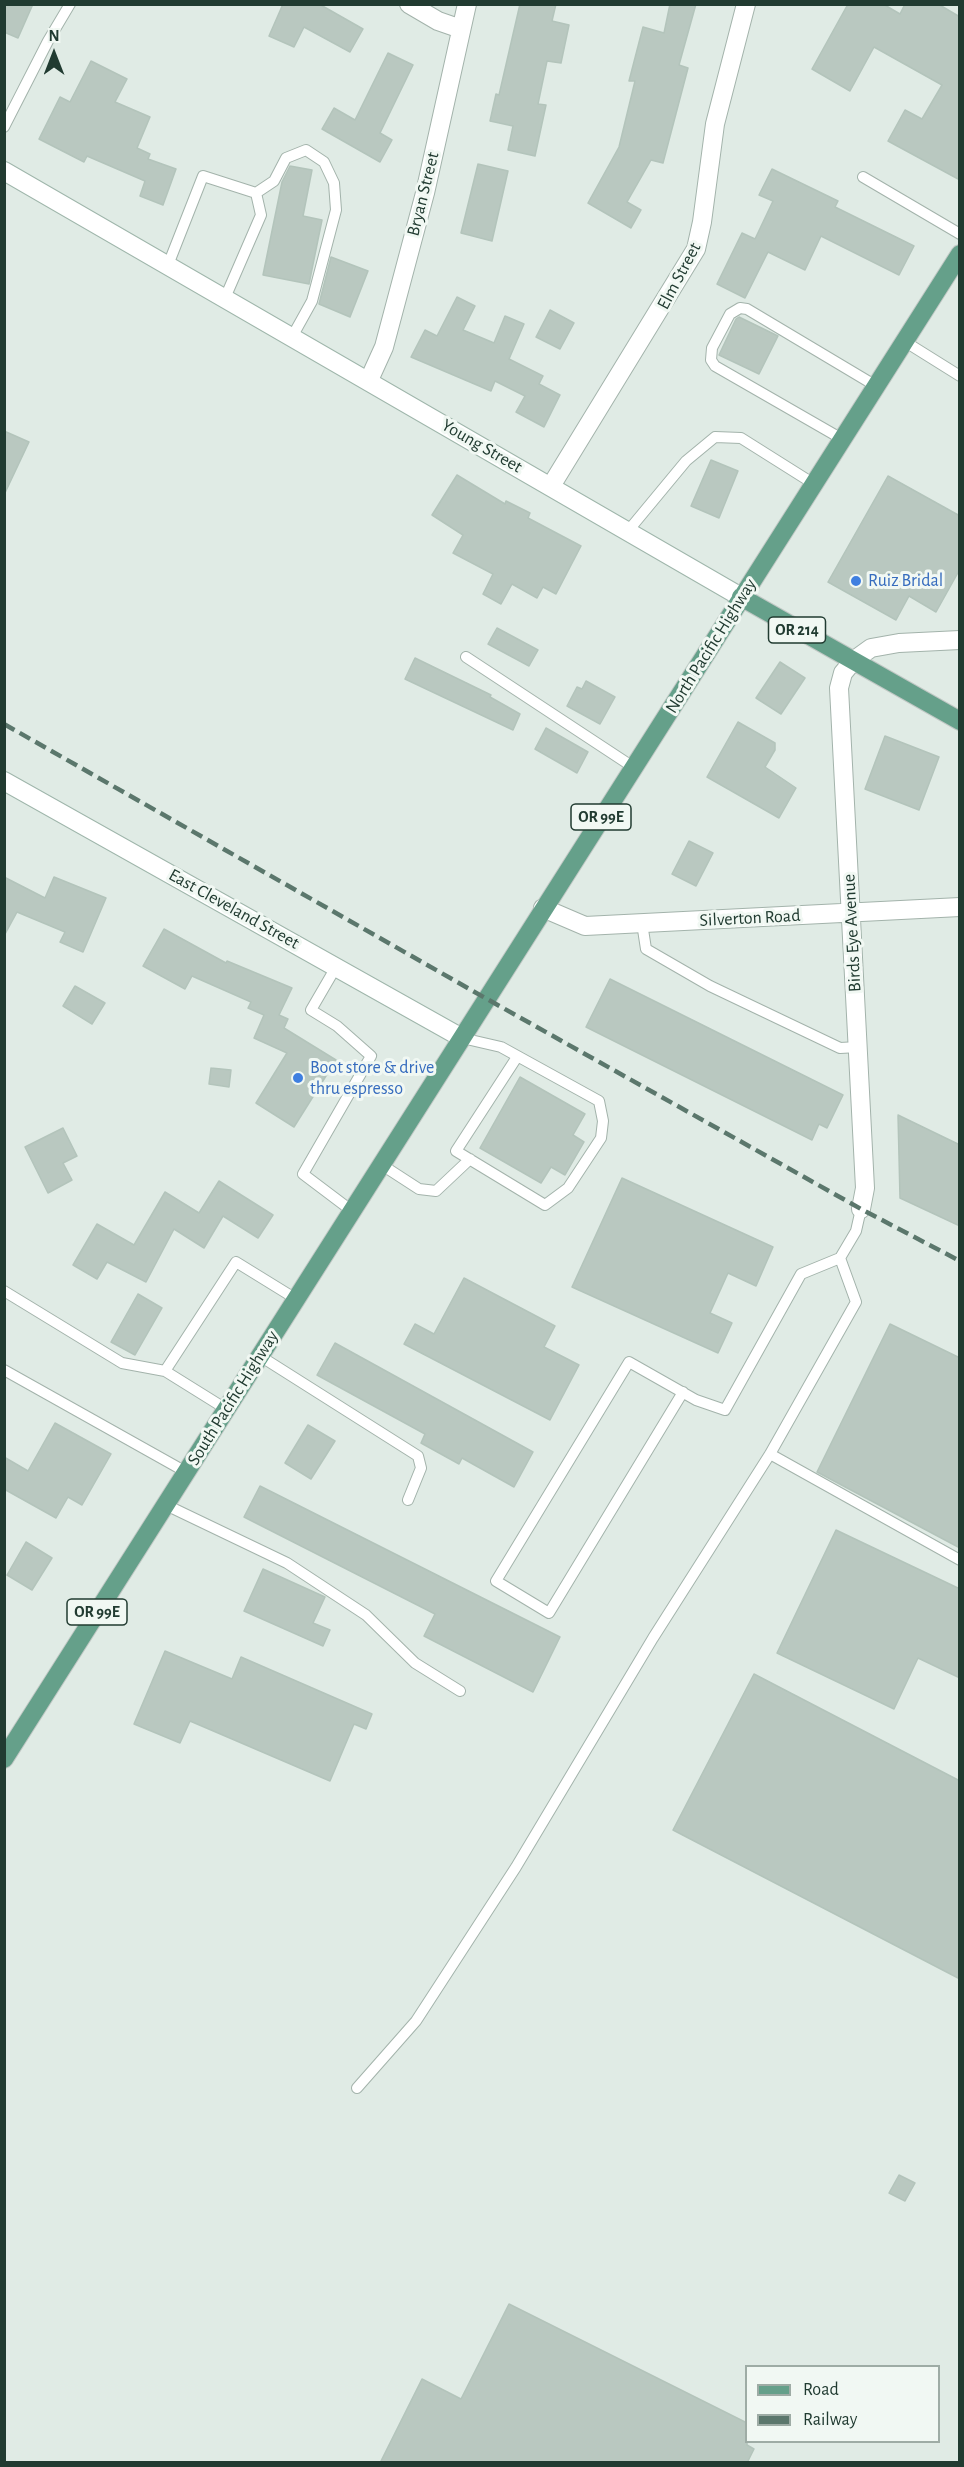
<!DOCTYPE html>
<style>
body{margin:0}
#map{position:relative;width:964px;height:2467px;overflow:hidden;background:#e0ebe5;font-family:"Alegreya Sans",sans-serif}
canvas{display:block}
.frame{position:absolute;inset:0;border:6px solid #213b31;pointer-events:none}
.legend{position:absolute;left:745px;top:2365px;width:195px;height:78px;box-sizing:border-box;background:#f1f8f3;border:2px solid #9eaca5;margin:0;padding:8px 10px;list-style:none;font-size:18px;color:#213b31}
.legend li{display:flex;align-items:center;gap:12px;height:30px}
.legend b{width:30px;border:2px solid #9eaca5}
.north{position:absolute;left:24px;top:24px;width:60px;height:60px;-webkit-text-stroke:4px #f1f8f3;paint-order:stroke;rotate:0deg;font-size:16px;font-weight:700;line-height:24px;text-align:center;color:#213b31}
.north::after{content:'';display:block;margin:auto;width:21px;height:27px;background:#213b31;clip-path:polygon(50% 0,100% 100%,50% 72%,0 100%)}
</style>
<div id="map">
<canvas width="964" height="2467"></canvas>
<div class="frame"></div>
<ul class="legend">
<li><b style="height:8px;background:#65a08a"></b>Road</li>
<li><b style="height:8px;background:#5b776c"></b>Railway</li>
</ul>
<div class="north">N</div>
</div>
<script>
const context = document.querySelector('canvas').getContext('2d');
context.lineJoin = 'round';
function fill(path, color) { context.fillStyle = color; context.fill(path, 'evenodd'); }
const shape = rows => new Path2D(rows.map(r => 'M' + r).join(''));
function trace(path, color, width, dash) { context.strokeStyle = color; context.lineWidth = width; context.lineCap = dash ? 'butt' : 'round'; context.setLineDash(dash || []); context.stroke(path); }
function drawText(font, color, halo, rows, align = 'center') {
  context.font = font + ' "Alegreya Sans",sans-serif'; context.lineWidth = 6; context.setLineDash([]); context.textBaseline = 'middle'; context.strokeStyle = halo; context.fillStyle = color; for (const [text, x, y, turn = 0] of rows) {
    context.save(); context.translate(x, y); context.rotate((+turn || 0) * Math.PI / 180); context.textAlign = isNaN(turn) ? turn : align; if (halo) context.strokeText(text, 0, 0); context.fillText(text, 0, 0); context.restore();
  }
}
const building = shape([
 [4,4,33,4,18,38,4,32,4,4],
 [283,4,319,4,363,29,350,52,304,27,294,47,269,36,283,4],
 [520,4,556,4,552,21,569,25,561,63,547,61,538,104,546,105,535,156,508,150,513,126,490,121,496,94,499,95,520,4],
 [670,4,696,4,679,65,688,68,663,163,651,160,627,202,641,210,631,228,588,203,619,147,635,81,629,81,643,27,664,33,670,4],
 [848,4,883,4,900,14,905,4,938,4,960,17,960,180,888,141,905,110,922,119,942,85,874,47,850,91,812,69,848,4],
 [388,53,413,65,380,133,392,140,380,162,322,129,334,108,355,120,388,53],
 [91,61,127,79,115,102,150,117,137,148,150,154,148,159,176,169,163,205,140,196,145,181,87,156,84,162,39,139,60,97,70,102,91,61],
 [478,164,508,171,492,241,461,233,478,164],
 [290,166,312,170,303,216,322,220,309,284,263,275,282,182,290,166],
 [772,169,838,201,835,207,914,246,899,275,821,236,805,270,768,252,745,298,717,284,742,233,755,239,773,201,759,195,772,169],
 [331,257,368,271,350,317,319,304,331,257],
 [457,297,475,306,463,330,494,343,505,316,524,324,509,359,543,376,539,384,560,395,544,427,516,412,525,396,495,381,491,391,411,357,425,330,437,336,457,297],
 [550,310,574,323,560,349,536,337,550,310],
 [739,317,778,336,759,374,719,355,736,319,739,317],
 [4,431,29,442,4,495,4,431],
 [711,460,738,471,719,518,691,506,711,460],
 [457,475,505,504,506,501,530,513,528,518,581,546,556,594,543,587,537,598,512,584,501,604,483,594,493,574,453,553,463,535,432,515,457,475],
 [888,476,960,516,960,569,936,612,909,596,896,620,828,582,888,476],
 [497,628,538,650,529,666,488,644,497,628],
 [415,658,491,695,490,697,520,714,513,730,405,679,415,658],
 [780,662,805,678,781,714,756,698,780,662],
 [586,681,615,697,600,724,567,706,577,687,582,689,586,681],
 [738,722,775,743,775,750,765,767,796,788,779,818,707,777,738,722],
 [546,728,588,752,577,773,535,749,546,728],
 [885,736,939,757,919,810,865,789,885,736],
 [689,841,713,853,696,886,672,874,689,841],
 [4,877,45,898,54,877,106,898,83,952,60,942,65,932,17,912,4,936,4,877],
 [164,929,226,963,227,961,292,988,279,1015,288,1019,284,1028,336,1060,294,1127,256,1103,287,1053,254,1038,264,1015,248,1008,251,1002,192,976,185,989,143,966,164,929],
 [610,979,843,1095,827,1128,819,1124,812,1140,586,1027,610,979],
 [75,986,105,1003,92,1024,63,1006,75,986],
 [211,1068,231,1070,229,1087,209,1084,211,1068],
 [520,1077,585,1114,573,1135,584,1142,565,1175,551,1167,541,1183,480,1148,520,1077],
 [898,1115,960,1145,960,1226,900,1198,898,1115],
 [63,1128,77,1156,63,1163,72,1180,48,1193,25,1147,63,1128],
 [622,1178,773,1247,756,1286,728,1273,710,1313,732,1323,718,1353,572,1287,622,1178],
 [219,1181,273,1215,258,1238,223,1216,204,1248,174,1229,146,1282,107,1262,97,1279,73,1265,97,1224,134,1245,165,1192,199,1213,219,1181],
 [464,1278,555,1326,544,1347,579,1365,550,1420,404,1344,415,1324,434,1334,464,1278],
 [138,1294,162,1308,135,1355,111,1342,138,1294],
 [890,1324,960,1358,960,1548,817,1472,890,1324],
 [335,1343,533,1452,514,1487,462,1458,459,1464,421,1443,425,1434,317,1375,335,1343],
 [55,1423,111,1454,82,1505,68,1497,56,1518,4,1489,4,1457,28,1471,55,1423],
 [308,1425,335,1441,311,1479,285,1463,308,1425],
 [260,1486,560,1637,533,1692,424,1636,435,1614,244,1517,260,1486],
 [836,1530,960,1589,960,1678,918,1658,894,1709,777,1653,836,1530],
 [26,1542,52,1558,32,1590,7,1575,26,1542],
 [263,1569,325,1597,313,1623,330,1630,323,1646,244,1611,263,1569],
 [165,1651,232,1679,241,1657,372,1714,366,1729,354,1724,330,1781,190,1721,180,1743,134,1724,165,1651],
 [754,1674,960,1781,960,1979,673,1830,754,1674],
 [899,2175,915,2183,905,2201,889,2193,899,2175],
 [509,2304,747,2423,747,2445,754,2449,747,2463,380,2463,422,2379,461,2399,509,2304]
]);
fill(building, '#b9c8c0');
trace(building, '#b3c4bb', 1.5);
const lane = shape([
 [4,127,48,41,70,4],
 [863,177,960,234],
 [168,265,203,176,256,193,274,181,286,158,306,150,324,162,334,183,336,210,312,301,292,337],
 [225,298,261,215,256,193],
 [904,341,960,376],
 [842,439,715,366,711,360,712,348,730,314,740,308,747,309,876,386],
 [628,531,686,461,715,437,741,438,814,484],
 [466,657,633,767],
 [642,923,646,949,710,986,840,1048,858,1047],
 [336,967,311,1010,337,1026,371,1056,303,1174,352,1211],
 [462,1038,501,1047,599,1101,603,1121,601,1138,568,1188,545,1205,456,1151,517,1057],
 [382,1165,419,1189,436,1191,470,1159],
 [4,1291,122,1363,165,1371,226,1409],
 [260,1356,418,1456,421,1468,408,1500],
 [4,1370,186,1472],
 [165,1371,236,1262,296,1299],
 [683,1392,549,1613,496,1581,629,1362,696,1400,725,1410,801,1274,840,1258],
 [770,1454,960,1560],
 [166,1505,287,1563,366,1615,415,1663,460,1691],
 [357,2088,416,2021,516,1867,653,1638,770,1454,856,1302,840,1258,856,1231,861,1209]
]);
const street = shape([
 [409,4,438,21,461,29],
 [369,380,384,347,425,193,467,4],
 [551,486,696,249,702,222,715,124,746,4],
 [543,908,585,926,960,907],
 [861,1209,865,1188,839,688,843,673,853,661,871,648,899,643,960,640]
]);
const secondary = shape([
 [4,171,741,597],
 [4,781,462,1038]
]);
const primary = shape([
 [741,597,960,721],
 [4,1759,960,254]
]);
trace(lane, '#a3b3ab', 12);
trace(street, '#a3b3ab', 20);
trace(secondary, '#9fb6ab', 20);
trace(primary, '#c1c8c5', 20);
trace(lane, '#fff', 10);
trace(street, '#fff', 18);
trace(secondary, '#fff', 18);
trace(primary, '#65a08a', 18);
trace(shape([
 [4,724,487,999,861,1209,960,1261]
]), '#5b776c', 4.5, [12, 6]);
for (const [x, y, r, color] of [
 [856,581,6,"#3f7fe0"],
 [298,1078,6,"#3f7fe0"]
]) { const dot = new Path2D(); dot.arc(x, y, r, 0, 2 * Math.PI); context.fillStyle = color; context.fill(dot); trace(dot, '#f1f8f3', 2); }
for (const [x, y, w] of [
 [797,630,57],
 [601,817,60],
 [97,1612,60]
]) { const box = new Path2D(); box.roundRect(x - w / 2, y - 13, w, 26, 4.5); context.fillStyle = '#f1f8f3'; context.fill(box); trace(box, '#213b31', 1.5); }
drawText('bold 16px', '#213b31', null, [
 ["OR 214",797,630],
 ["OR 99E",601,817],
 ["OR 99E",97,1612]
]);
drawText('18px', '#213b31', '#f1f8f3', [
 ["Bryan Street",423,194,-76],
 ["Elm Street",679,276,-62],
 ["Young Street",482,446,30],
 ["North Pacific Highway",711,646,-58],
 ["East Cleveland Street",234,909,29],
 ["Silverton Road",750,918,-3],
 ["Birds Eye Avenue",852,933,-93],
 ["South Pacific Highway",233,1398,-58]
]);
drawText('18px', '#366cbe', '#f1f8f3', [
 ["Ruiz Bridal",868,581],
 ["Boot store & drive",310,1068],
 ["thru espresso",310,1089]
], 'left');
</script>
